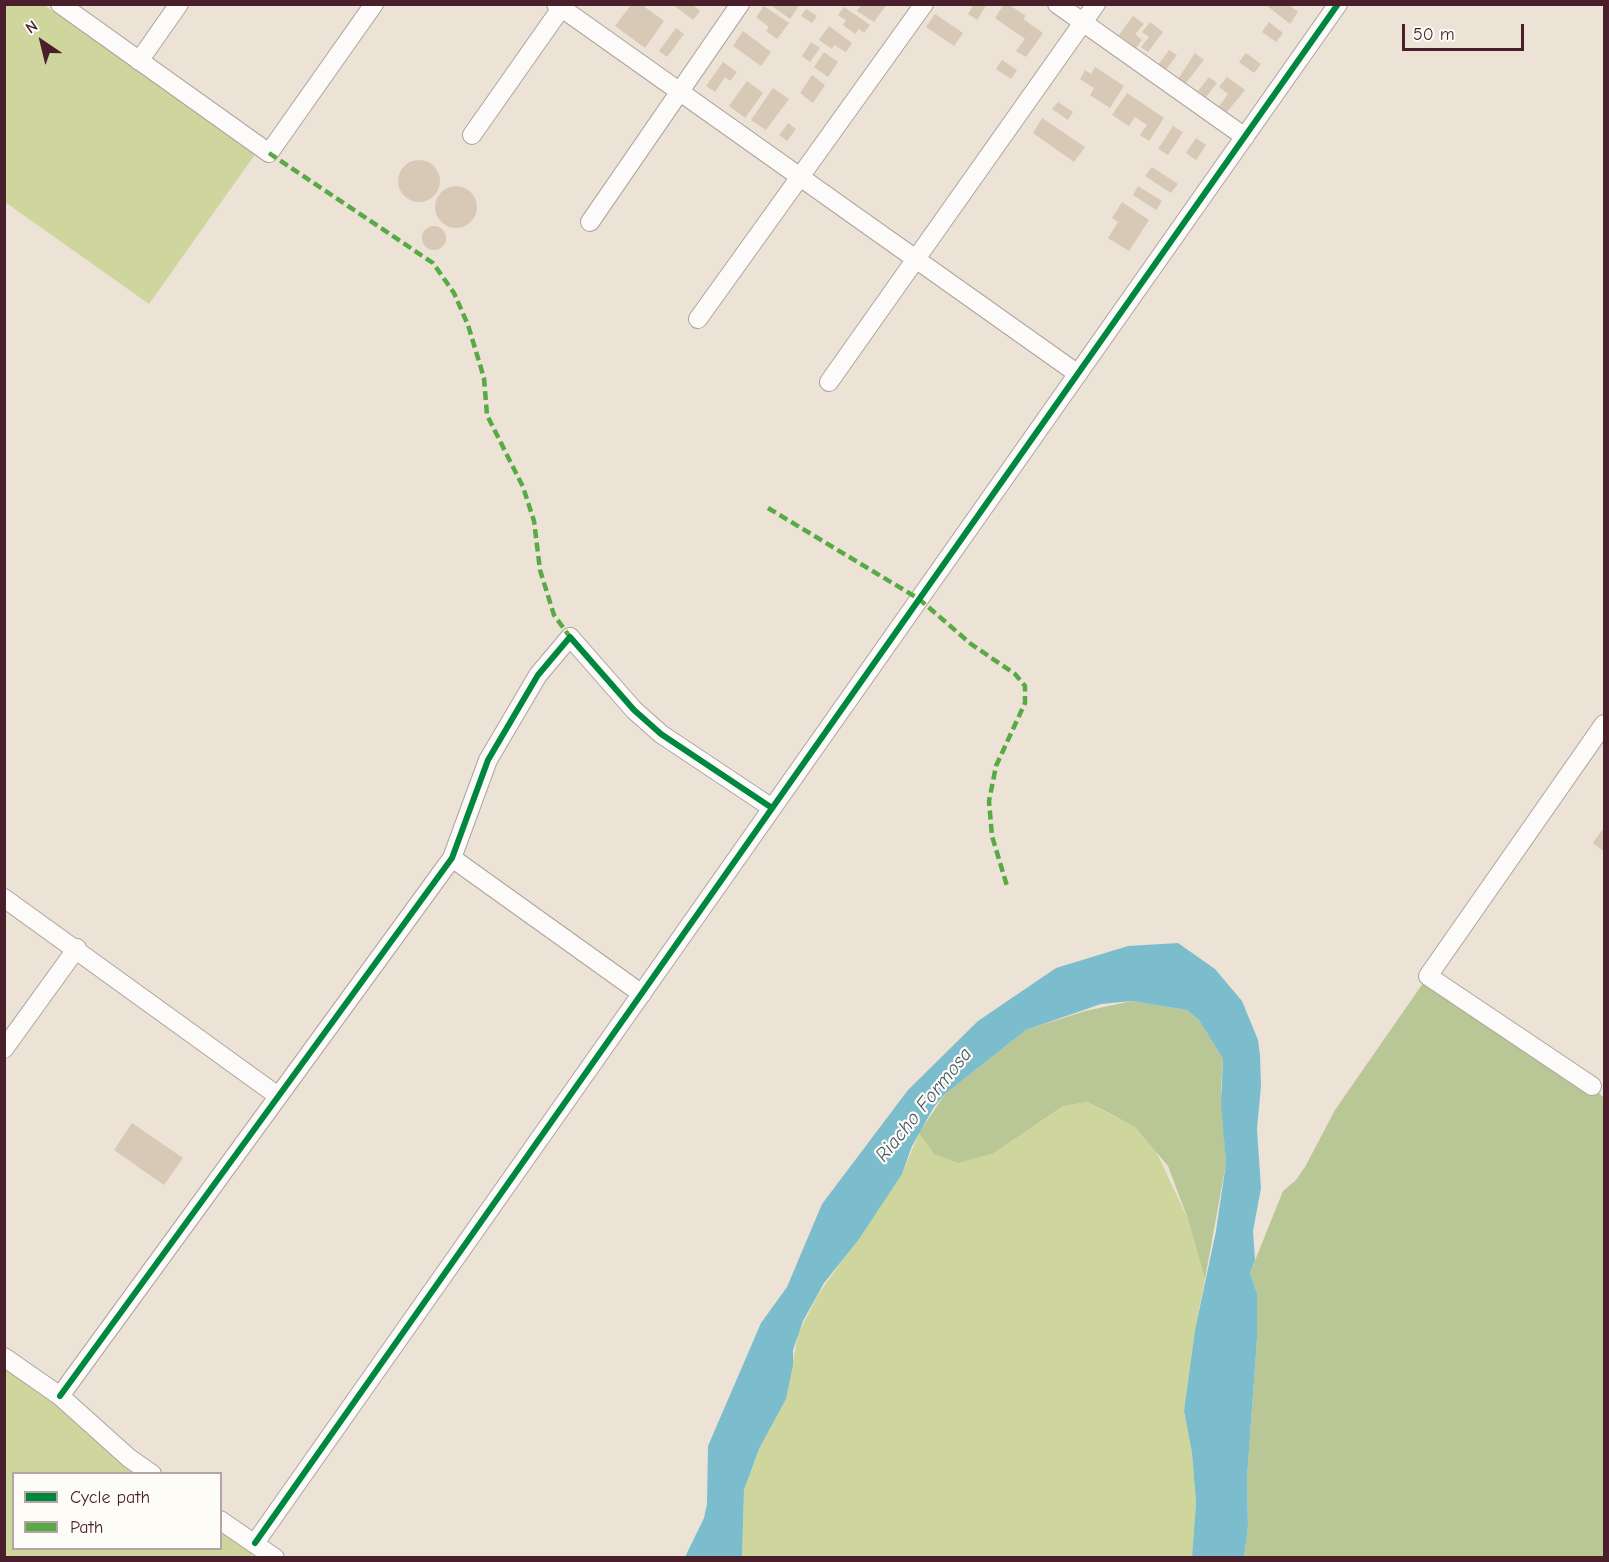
<!DOCTYPE html>
<style>
body{margin:0}
#map{position:relative;width:1609px;height:1562px;overflow:hidden;background:#ece3d6;font-family:"Comic Neue",sans-serif}
canvas{display:block}
.frame{position:absolute;inset:0;border:6px solid #4a1f2b;pointer-events:none}
.legend{position:absolute;left:12px;top:1472px;width:210px;height:78px;box-sizing:border-box;background:#fdfcf7;border:2px solid #b5a4a5;margin:0;padding:8px 10px;list-style:none;font-size:18px;color:#4a1f2b}
.legend li{display:flex;align-items:center;gap:12px;height:30px}
.legend b{width:30px;border:2px solid #b5a4a5}
.north{position:absolute;left:12px;top:12px;width:60px;height:60px;-webkit-text-stroke:4px #fdfcf7;paint-order:stroke;rotate:325deg;font-size:16px;font-weight:700;line-height:24px;text-align:center;color:#4a1f2b}
.north::after{content:'';display:block;margin:auto;width:21px;height:27px;background:#4a1f2b;clip-path:polygon(50% 0,100% 100%,50% 72%,0 100%)}
.scale{position:absolute;left:1402px;top:24px;width:122px;height:27px;box-sizing:border-box;border:3px solid #4a1f2b;border-top:0;padding-left:8px;font-size:18px;line-height:21px;white-space:nowrap;color:#4a1f2b;-webkit-text-stroke:4px #fdfcf7;paint-order:stroke}
</style>
<div id="map">
<canvas width="1609" height="1562"></canvas>
<div class="frame"></div>
<ul class="legend">
<li><b style="height:8px;background:#00873e"></b>Cycle path</li>
<li><b style="height:8px;background:#57aa44"></b>Path</li>
</ul>
<div class="north">N</div>
<div class="scale">50 m</div>
</div>
<script>
const context = document.querySelector('canvas').getContext('2d');
context.lineJoin = 'round';
function fill(path, color) { context.fillStyle = color; context.fill(path, 'evenodd'); }
const shape = rows => new Path2D(rows.map(r => 'M' + r).join(''));
function trace(path, color, width, dash) { context.strokeStyle = color; context.lineWidth = width; context.lineCap = dash ? 'butt' : 'round'; context.setLineDash(dash || []); context.stroke(path); }
function drawText(font, color, halo, rows, align = 'center') {
  context.font = font + ' "Comic Neue",sans-serif'; context.lineWidth = 4.5; context.setLineDash([]); context.textBaseline = 'middle'; context.strokeStyle = halo; context.fillStyle = color; for (const [text, x, y, turn = 0] of rows) {
    context.save(); context.translate(x, y); context.rotate((+turn || 0) * Math.PI / 180); context.textAlign = isNaN(turn) ? turn : align; if (halo) context.strokeText(text, 0, 0); context.fillText(text, 0, 0); context.restore();
  }
}
fill(shape([
 [5,5,44,5,256,153,149,304,5,202],
 [1087,1102,1136,1128,1153,1145,1188,1219,1205,1279,1195,1330,1184,1411,1192,1453,1196,1503,1192,1557,742,1558,744,1490,759,1449,786,1399,798,1334,818,1295,902,1174,919,1133,934,1154,994,1153,1063,1106],
 [4,1357,152,1473,14,1474,14,1548,220,1548,221,1520,255,1543,251,1557,5,1557]
]), '#ced59d');
fill(shape([
 [1428,976,1592,1086,1604,1098,1604,1557,1244,1558,1248,1527,1247,1478,1257,1339,1257,1293,1250,1273,1283,1191,1296,1180,1305,1167,1335,1110],
 [1132,1001,1187,1010,1199,1020,1223,1059,1221,1089,1226,1163,1205,1279,1188,1219,1168,1166,1136,1128,1109,1113,1087,1102,1063,1106,994,1153,958,1163,934,1154,919,1133,945,1094,1026,1030,1085,1011]
]), '#b9c696');
fill(shape([
 [1178,943,1215,969,1242,1001,1258,1040,1260,1055,1261,1086,1257,1129,1261,1188,1253,1231,1255,1260,1250,1273,1257,1293,1257,1339,1247,1478,1248,1527,1244,1557,1192,1557,1196,1503,1192,1453,1184,1411,1195,1330,1216,1231,1226,1163,1221,1103,1223,1059,1199,1020,1187,1010,1132,1001,1101,1004,1026,1030,945,1094,934,1107,912,1146,902,1174,859,1239,824,1283,803,1321,793,1350,793,1365,786,1399,759,1449,744,1490,742,1557,685,1557,704,1518,707,1504,708,1446,761,1323,787,1287,822,1204,908,1090,978,1021,1056,968,1128,946]
]), '#7bbdcd');
fill(shape([
 [672,4,692,4,700,11,693,20],
 [769,4,800,4,790,19],
 [862,4,882,4,885,7,874,22,857,11],
 [974,4,987,4,977,20,968,14],
 [1004,4,1008,4,1026,16,1023,19,1043,33,1026,57,1016,51,1025,39,995,18],
 [1265,4,1288,4,1298,12,1290,24],
 [631,5,642,5,664,21,645,48,615,26],
 [764,6,789,23,777,39,766,31,769,27,756,17],
 [844,7,870,25,864,33,859,29,855,34,843,25,846,20,838,15],
 [806,9,817,16,812,23,801,16],
 [935,14,963,33,954,46,926,27],
 [1133,16,1144,24,1135,34,1142,40,1136,48,1119,35],
 [1150,22,1163,32,1148,52,1141,47,1149,37,1142,32],
 [1269,22,1283,33,1276,42,1262,32],
 [829,26,852,43,846,52,834,45,832,49,819,40],
 [676,28,684,34,667,57,659,51],
 [743,31,771,52,761,66,733,46],
 [811,42,820,48,810,62,802,56],
 [1169,50,1177,55,1165,71,1158,65],
 [824,52,838,62,828,77,814,67],
 [1195,53,1204,60,1185,84,1178,79],
 [1246,53,1261,64,1254,73,1239,62],
 [1002,60,1017,70,1011,79,996,69],
 [723,62,737,72,730,81,725,77,715,92,706,86],
 [1095,67,1124,86,1110,108,1090,95,1094,88,1080,79,1085,70,1091,74],
 [812,75,825,85,813,103,800,93],
 [1209,77,1217,83,1206,97,1198,91],
 [1227,77,1245,90,1227,112,1219,106,1228,94,1219,87],
 [747,81,763,93,745,118,729,106],
 [773,88,789,99,766,130,751,120],
 [1127,93,1164,118,1149,141,1140,135,1147,125,1135,117,1129,126,1112,115],
 [1058,102,1073,112,1068,120,1052,109],
 [1042,118,1085,147,1074,162,1033,133],
 [788,123,796,129,787,141,779,135],
 [1173,126,1183,132,1168,155,1158,149],
 [1196,138,1206,145,1196,160,1186,153],
 '398 181a21 21 0 1 1 42 0a21 21 0 1 1-42 0Z',
 [1152,167,1178,184,1171,193,1145,176],
 [1138,186,1162,201,1156,210,1133,195],
 '435 207a21 21 0 1 1 42 0a21 21 0 1 1-42 0Z',
 [1122,202,1149,220,1129,251,1108,238,1118,222,1112,218],
 '422 238a12 12 0 1 1 24 0a12 12 0 1 1-24 0Z',
 [1602,830,1604,831,1604,852,1593,843],
 [132,1123,183,1158,164,1185,114,1150]
]), '#d8c8b6');
const minor = shape([
 [60,4,269,153,374,4],
 [556,4,1078,374],
 [1057,4,1245,137],
 [139,61,179,4],
 [472,135,564,4],
 [590,222,740,4],
 [698,319,924,4],
 [829,382,1096,4],
 [452,858,642,994],
 [4,898,278,1096],
 [4,1049,77,948],
 [1592,1086,1428,976,1604,724],
 [4,1357,60,1396,129,1458,152,1474],
 [60,1396,452,858,488,760,538,675,570,637,634,710,661,734,772,808],
 [220,1520,275,1558],
 [255,1543,1338,4]
]);
trace(minor, '#aea39d', 20);
trace(minor, '#fcfbf9', 18);
trace(shape([
 [269,153,433,263,454,293,468,325,484,378,487,415,523,487,534,521,540,570,554,615,570,637],
 [768,508,919,599,971,644,1015,674,1025,686,1025,703,996,766,989,801,992,836,1007,886]
]), '#57aa44', 4.5, [9, 4.5]);
trace(shape([
 [60,1396,452,858,488,760,538,675,570,637,634,710,661,734,772,808],
 [255,1543,1338,4]
]), '#00873e', 6);
drawText('italic 20px', '#4a586a', '#fdfcf7', [
 ["Riacho Formosa",924,1105,-51]
]);
</script>
